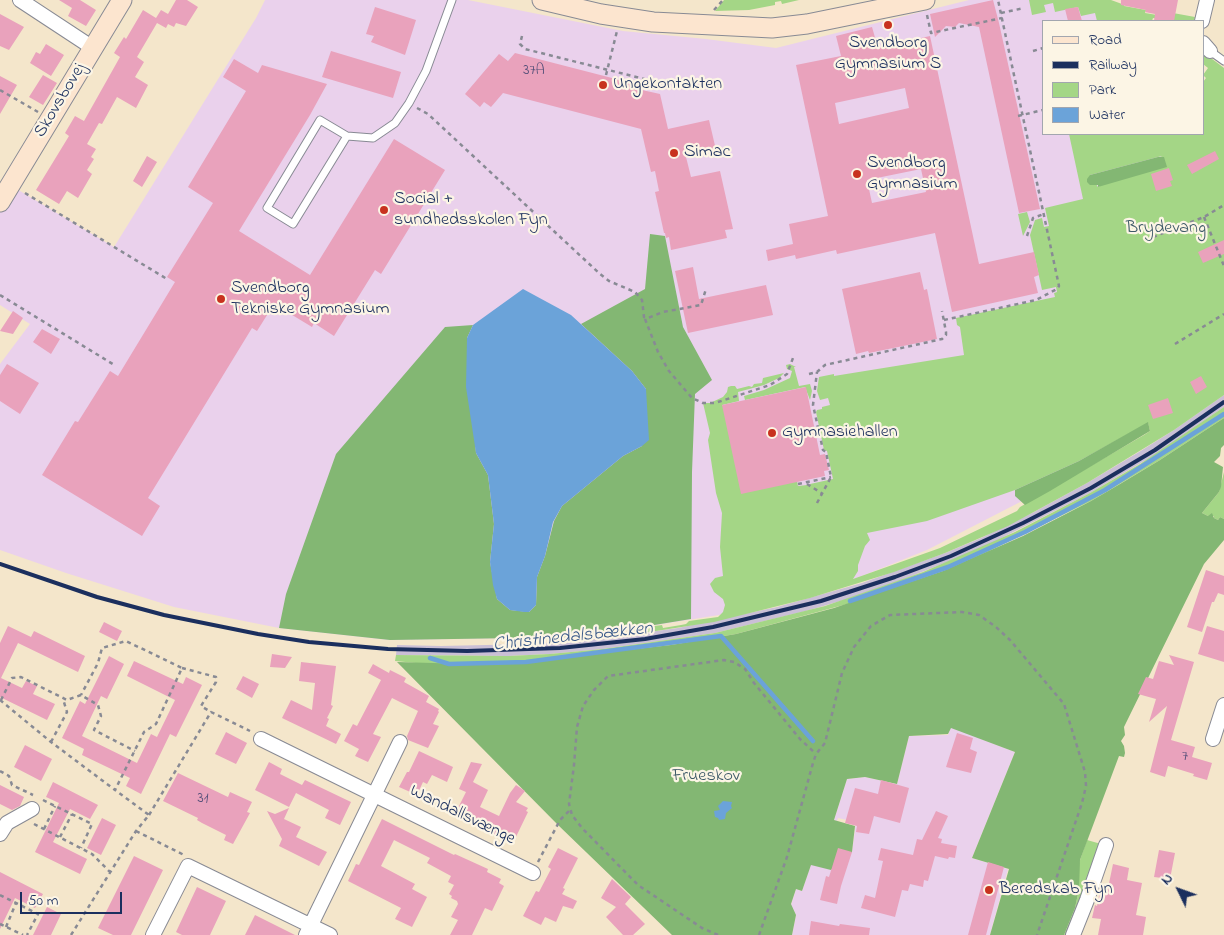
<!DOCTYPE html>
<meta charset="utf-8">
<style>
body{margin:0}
#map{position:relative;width:1224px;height:935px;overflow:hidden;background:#f4e6cb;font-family:"Indie Flower",sans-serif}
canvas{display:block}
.legend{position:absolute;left:1042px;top:20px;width:162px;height:115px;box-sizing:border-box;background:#fcf5e5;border:1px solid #a2a6af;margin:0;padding:6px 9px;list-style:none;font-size:15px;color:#1b2f5e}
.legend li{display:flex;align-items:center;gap:10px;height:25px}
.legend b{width:25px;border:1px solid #a2a6af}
.north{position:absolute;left:1154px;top:865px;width:50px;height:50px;-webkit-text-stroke:4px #fcf5e5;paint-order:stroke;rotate:312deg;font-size:14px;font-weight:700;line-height:20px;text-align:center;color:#1b2f5e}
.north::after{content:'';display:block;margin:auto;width:18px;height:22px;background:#1b2f5e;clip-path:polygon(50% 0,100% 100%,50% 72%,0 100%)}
.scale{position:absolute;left:20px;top:892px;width:102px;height:22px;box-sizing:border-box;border:2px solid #1b2f5e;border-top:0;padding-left:6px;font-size:15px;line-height:18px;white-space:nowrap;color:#1b2f5e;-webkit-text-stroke:4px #fcf5e5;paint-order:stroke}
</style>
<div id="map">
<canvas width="1224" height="935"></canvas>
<ul class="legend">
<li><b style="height:6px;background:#fce5cf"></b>Road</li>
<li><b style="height:6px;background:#1b2f5e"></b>Railway</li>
<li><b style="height:14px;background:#a4d686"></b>Park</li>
<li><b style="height:14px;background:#6ba3d9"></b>Water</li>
</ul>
<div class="north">N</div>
<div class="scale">50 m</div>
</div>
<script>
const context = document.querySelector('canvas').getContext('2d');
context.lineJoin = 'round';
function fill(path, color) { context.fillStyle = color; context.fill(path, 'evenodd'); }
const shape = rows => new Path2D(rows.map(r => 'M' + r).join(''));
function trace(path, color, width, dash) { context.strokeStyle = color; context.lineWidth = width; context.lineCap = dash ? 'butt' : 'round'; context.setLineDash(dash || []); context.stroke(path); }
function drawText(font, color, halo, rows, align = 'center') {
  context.font = font + ' "Indie Flower",sans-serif'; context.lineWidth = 4.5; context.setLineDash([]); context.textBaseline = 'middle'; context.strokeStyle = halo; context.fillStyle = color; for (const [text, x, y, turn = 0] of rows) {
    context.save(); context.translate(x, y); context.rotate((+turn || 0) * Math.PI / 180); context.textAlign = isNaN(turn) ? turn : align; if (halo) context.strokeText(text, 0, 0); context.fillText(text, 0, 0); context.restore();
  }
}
fill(shape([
 [265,0,468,0,623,31,706,39,776,48,969,0,1085,0,1138,21,1043,21,1043,134,1163,134,1145,421,1026,499,927,550,847,582,719,615,581,637,389,640,279,628,174,607,66,573,0,550,0,364,30,324,0,305,0,210,15,188,114,247,256,18],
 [951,727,1015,752,972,858,1008,869,990,935,792,935,796,915,791,905,796,889,802,891,811,864,838,848,852,852,856,822,838,818,837,821,834,820,847,779,865,777,897,784,909,736,948,735]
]), '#ead1ec');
fill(shape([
 [1224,395,1224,407,1156,454,1090,493,980,549,899,581,844,600,806,611,715,633,603,649,550,654,508,656,396,655,397,645,441,646,531,644,607,638,678,628,777,607,862,583,945,553,981,538,1034,512,1087,483,1139,452,1174,430]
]), '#cabfd6');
fill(shape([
 [724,0,799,0,782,4,781,1,775,2,775,5,749,10,715,11],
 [1029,0,1111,0,1122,4,1125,0,1124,6,1146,10,1145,13,1169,17,1173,13,1195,17,1194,21,1170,21,1153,18,1152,21,1097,21,1095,13,1081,16,1078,7,1055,12,1053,3,1044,5,1046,12,1032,15],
 [1203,52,1224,68,1224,395,1174,430,1087,483,1008,526,945,553,894,572,810,598,714,622,630,635,630,633,635,628,638,631,647,627,662,625,663,628,681,625,686,624,689,621,718,617,723,612,725,605,723,599,714,592,710,584,715,578,723,576,720,547,722,513,716,493,708,440,710,433,703,403,710,403,723,397,727,392,728,387,731,386,735,386,737,389,749,386,752,387,754,384,762,383,763,378,784,373,779,378,764,385,738,392,739,401,722,405,797,481,798,486,807,485,810,486,810,484,833,479,827,451,824,450,816,412,817,410,822,409,822,407,830,405,828,398,820,400,817,391,819,377,834,374,834,376,964,355,960,327,957,325,956,318,1055,297,1054,293,1057,292,1056,287,1042,290,1030,235,1035,220,1042,218,1044,227,1049,226,1045,208,1083,199,1069,134,1203,134,1203,82,1206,78,1203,75,1208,68,1203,64],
 [1162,156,1098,187,1090,175,1158,157],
 [1148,423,1150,431,1144,435,1020,507,1017,511,940,548,853,579,858,571,858,565,865,546,870,540,867,533,927,521,1015,490,1079,461],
 [1027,212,1030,222,1023,236,1018,214],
 [790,364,796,367,794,367,799,386,810,384,812,391,810,400,805,387,745,400,744,396,764,390,790,378,792,371,787,369,786,365],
 [1224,407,1224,418,1218,422,1160,460,1091,501,975,558,943,571,862,600,736,634,671,645,547,659,493,663,426,664,395,661,396,655,508,656,550,654,603,649,715,633,825,606,923,572,1015,532,1090,493,1140,464],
 [1224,472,1224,519,1220,517,1218,520,1214,518,1214,516,1208,516,1202,513,1219,492],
 [1087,840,1101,844,1068,935,1064,935,1075,908,1079,889,1079,863]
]), '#a4d686');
fill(shape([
 [1158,157,1164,157,1167,167,1098,187,1098,185,1090,185,1087,182,1087,179,1090,175],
 [650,234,665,236,683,327,712,380,695,394,692,472,691,619,581,637,390,640,279,628,286,594,336,454,445,327,473,325,467,338,476,453,488,475,494,524,490,562,497,599,510,610,529,612,536,605,537,577,545,556,554,521,562,506,623,456,642,446,646,389,632,371,581,324,645,289],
 [1224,418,1224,445,1221,448,1220,456,1214,462,1223,467,1221,487,1219,492,1202,513,1208,516,1212,513,1214,518,1218,520,1220,517,1224,519,1224,540,1204,564,1124,727,1125,735,1121,741,1124,746,1125,753,1124,757,1119,756,1080,860,1079,889,1075,908,1064,935,990,935,1009,869,972,858,1015,752,951,728,948,734,909,736,897,784,865,777,847,779,834,820,855,826,852,852,831,870,811,865,802,891,796,889,791,904,796,915,792,935,672,935,558,825,397,662,469,664,508,661,512,663,671,645,736,634,834,608,943,571,1023,536,1091,501,1120,484,1160,460],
 [1148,422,1150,431,1050,491,1025,505,1015,496,1015,490,1079,461]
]), '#83b773');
fill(shape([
 [523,289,571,315,632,371,646,389,649,440,642,446,623,456,562,506,553,522,545,556,537,577,536,605,529,612,524,612,510,610,497,599,493,585,490,562,494,524,488,475,476,453,466,387,467,338,473,325],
 [723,801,732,802,731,806,732,808,726,813,725,819,719,820,718,818,715,817,714,811,720,810,718,806]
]), '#6ba3d9');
trace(shape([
 [850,601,948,567,1025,532,1105,490,1224,414],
 [430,658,449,664,526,662,721,636,813,741]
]), '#6ba3d9', 4.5);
fill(shape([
 [59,0,80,0,96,10,86,26,68,16,72,8],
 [176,0,187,0,198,7,186,26,176,23,174,27,168,24,166,28,157,23,137,57,144,62,135,77,148,85,136,108,117,97,102,124,99,123,87,144,96,149,91,157,94,159,87,170,92,174,78,198,67,191,59,204,36,190,69,136,65,133,75,116,84,121,120,57,114,53,124,37,126,39,143,10,156,18,161,10,168,14],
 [993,0,999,23,1040,209,1019,213,979,27,959,23,955,27,946,26,935,37,930,14],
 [1121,0,1178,0,1174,21,1154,21,1155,14,1145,12,1146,10,1121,5],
 [375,7,416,20,405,55,371,42,374,36,366,34],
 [1078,7,1082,21,1068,21,1065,9],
 [0,14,24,27,9,50,0,46],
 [872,27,878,48,930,36,979,264,1034,252,1039,275,1034,277,1038,293,952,312,935,233,837,254,836,250,796,259,795,255,768,261,766,250,793,244,789,224,828,216,796,65,841,56,836,36],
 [905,88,909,108,839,124,835,103],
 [921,169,926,192,872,203,867,180],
 [46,44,64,55,51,76,30,63,36,52,40,54],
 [331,51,401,72,393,98,322,77],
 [515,53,643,86,642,90,660,94,668,129,709,120,716,150,686,157,691,177,720,171,733,229,725,230,727,238,671,250,669,237,666,238,665,233,664,233,655,192,659,191,655,171,651,172,641,129,503,93,491,107,484,102,480,107,465,94,499,54,508,61],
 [234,59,258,73,262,65,327,84,310,115,239,231,310,275,394,139,445,170,381,274,375,270,334,336,314,323,312,327,274,304,257,331,252,328,148,498,160,506,142,536,42,475,75,421,78,422,110,371,118,376,175,282,167,277,213,203,188,187,246,91,223,77],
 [43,75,57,83,43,105,29,97],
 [0,76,17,85,0,114],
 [1215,151,1219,159,1192,174,1187,165],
 [147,156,157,162,142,187,133,181],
 [1169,168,1173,180,1170,181,1172,186,1156,191,1151,174],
 [1224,240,1224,254,1203,263,1198,252],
 [693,267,699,299,766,285,773,315,688,333,675,271],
 [920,272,924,290,927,289,937,339,869,353,868,351,856,354,842,289],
 [13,311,23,318,13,334,0,331],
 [42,329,60,339,51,354,33,342],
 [7,364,39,383,20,414,0,401,0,375],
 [1201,376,1207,387,1196,394,1190,382],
 [806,387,820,455,825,454,829,470,824,471,825,476,741,494,722,405],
 [1168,398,1173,413,1153,419,1148,405],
 [1206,570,1224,576,1224,595,1218,593,1214,602,1212,602,1202,632,1187,627],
 [104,622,122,631,117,641,99,632],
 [8,626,31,637,34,631,85,656,78,672,18,643,1,678,22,688,26,681,37,686,33,694,55,704,47,720,0,697,0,643],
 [1207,626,1224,631,1224,662,1198,654],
 [272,654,292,657,285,668,270,667],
 [1169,655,1194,662,1171,740,1195,747,1192,757,1212,763,1207,780,1193,776,1194,774,1168,766,1165,777,1150,772,1167,706,1149,722,1156,699,1138,694,1146,677,1153,679,1159,661,1174,665],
 [109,656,124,664,107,699,101,696,82,736,137,763,151,734,157,737,175,700,127,676,134,661,183,684,186,677,202,685,176,737,170,734,141,794,126,786,130,778,82,755,84,749,62,738,80,701,85,704],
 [301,662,336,666,331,705,333,706,327,718,329,719,326,726,341,734,336,744,282,718,291,700,312,710,315,683,299,681],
 [373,664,389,673,390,670,406,678,404,682,429,696,426,702,439,709,438,711,439,712,433,724,439,726,428,748,408,740,407,736,418,711,392,698,373,734,381,737,368,762,355,756,359,749,344,741,353,724,357,726,381,680,368,673],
 [243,676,259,684,252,698,236,689],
 [226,732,247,743,236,764,215,754],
 [957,733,973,738,970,749,977,752,971,773,946,767],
 [25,745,52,759,41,781,14,767],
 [419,751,453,767,447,782,432,775,427,784,423,782,417,795,399,787,407,772,409,772],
 [269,762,282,769,280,774,302,785,305,780,351,802,340,825,325,818,329,810,296,793,289,807,255,790],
 [471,762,482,764,473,782,488,790,480,807,499,816,510,793,516,785,525,791,516,802,528,808,526,811,528,812,513,843,454,816,466,792,459,789],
 [178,773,228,797,230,792,252,802,247,812,250,813,233,844,224,840,226,835,202,823,197,820,198,818,163,801],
 [881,780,909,788,900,823,874,816,869,834,856,832,857,826,845,823,855,788,878,794],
 [53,782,98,805,90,819,70,809,53,842,87,859,80,874,35,852,59,803,46,797],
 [0,785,24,797,20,806,12,810,0,804],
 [289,808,284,819,301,827,296,837,327,852,319,866,279,846,282,839,267,811,275,814],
 [936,811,948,816,938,838,942,839,941,843,957,846,955,858,949,857,948,859,935,856,928,881,924,880,923,887,910,884,908,891,902,890,895,917,861,908,865,895,875,898,883,861,878,860,881,848,913,855,917,839,922,840],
 [102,818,116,825,101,855,87,848],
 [382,819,454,855,455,854,488,869,487,872,501,879,499,883,504,886,492,911,485,908,472,935,450,935,458,920,451,917,458,904,457,901,451,898,452,896,449,894,454,885,448,882,451,876,427,863,430,858,394,840,381,866,415,884,412,889,427,897,412,927,395,919,401,908,348,881,356,864,359,865],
 [558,848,578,858,563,888,565,889,562,894,577,901,573,909,563,906,556,922,545,917,541,925,523,916,536,891,539,892,551,869,548,867],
 [838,848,852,852,841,886,837,904,820,900,826,876,829,877],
 [1159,850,1175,853,1170,879,1154,877],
 [134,856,163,870,131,935,113,935,98,928],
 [988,862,1004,867,986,935,968,935],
 [1113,864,1129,868,1127,880,1142,883,1136,915,1146,917,1143,935,1098,935,1101,919,1092,918,1095,905,1097,906,1100,892,1107,893],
 [0,872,43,894,35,908,15,898,0,929],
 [612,879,631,897,625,904,645,924,633,935,623,935,606,917,616,907,601,898],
 [197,887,226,901,210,935,182,935,176,932],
 [47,907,61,914,51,935,33,935],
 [255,915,295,935,245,935],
 [811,921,839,926,840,924,870,928,869,935,809,935]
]), '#e9a2bc');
const lane = shape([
 [1210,51,1224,61],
 [347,136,293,224,267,208,320,120,347,136,373,138,395,123,409,103,426,71,452,0]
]);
const street = shape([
 [20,0,93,48],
 [1202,21,1207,0],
 [1203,43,1210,51],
 [261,739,533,873],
 [1213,739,1224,705],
 [0,834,7,823,32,809],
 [153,935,188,866,330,935],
 [306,935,400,742],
 [1073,935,1087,900,1106,845]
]);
const secondary = shape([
 [542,0,601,14,653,22,772,28,807,24,925,0],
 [0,202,122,0]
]);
trace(lane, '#888a94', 9);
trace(street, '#888a94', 16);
trace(secondary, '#888a94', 21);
trace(shape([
 [714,10,723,0],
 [1001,13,1024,8],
 [927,15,931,33,1002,18],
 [522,36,520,44,525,49,664,84],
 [1033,51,1043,48],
 [606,75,617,31],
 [0,90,38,112],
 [417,108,428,114,600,274,609,281,635,292,642,300,644,317,648,318,663,312,701,305,706,289],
 [1018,116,1043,110],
 [25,193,167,279],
 [1204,217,1224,266],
 [1027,236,1033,218,1044,214],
 [1153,237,1204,217,1224,205],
 [0,295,116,366],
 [645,319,658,352,669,371,692,398,703,403,715,403,770,385,787,374,793,358],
 [944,320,1036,300,1057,289,1059,286,998,0],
 [1175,344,1224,314],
 [809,374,817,372,825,365,942,339,946,335,946,332,942,311],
 [798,484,831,477],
 [807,484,823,494],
 [817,503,831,477,826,452,823,450,813,405,817,372],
 [182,668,216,677,216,682,201,706,211,712],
 [0,700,51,742,115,790,144,732,156,724,182,668,126,641,102,648,98,663,81,695],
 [1,700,12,678,21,677,67,700,81,695,98,705,101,716,94,730,135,751],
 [51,742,67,712,63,699],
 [0,771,9,776,12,785,33,795],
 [43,800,92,824,81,848],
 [149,815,211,712,250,731],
 [34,824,92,854,110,872],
 [44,829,55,806],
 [136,831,184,855],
 [60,837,72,814],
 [538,862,560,820,570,810],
 [0,895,38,914,27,935],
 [0,924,23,935],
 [6,927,16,903],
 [71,935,136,831,149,815,115,790],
 [718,935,702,928,638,885,582,828,572,815,569,804,574,765,577,727,583,706,594,690,608,676,724,660,734,662,745,669,754,683,800,739,816,754],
 [759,935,787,857,813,763,816,754,825,743,842,673,854,647,871,626,890,615,962,612,979,615,996,627,1010,640,1064,704,1085,772,1086,786,1082,803,1037,935]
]), '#888a94', 2.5, [4, 4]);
trace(lane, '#fff', 7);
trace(street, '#fff', 14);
trace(secondary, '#fce5cf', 19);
trace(shape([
 [0,564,97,597,164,615,258,634,309,642,388,649,467,651,560,648,645,639,713,627,821,601,895,577,951,556,1023,523,1091,488,1155,450,1224,402]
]), '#1b2f5e', 4);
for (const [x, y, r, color] of [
 [888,25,5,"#c8321e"],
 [603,85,5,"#c8321e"],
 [674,153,5,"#c8321e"],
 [857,174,5,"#c8321e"],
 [384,210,5,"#c8321e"],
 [221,299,5,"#c8321e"],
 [772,433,5,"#c8321e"],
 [989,890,5,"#c8321e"]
]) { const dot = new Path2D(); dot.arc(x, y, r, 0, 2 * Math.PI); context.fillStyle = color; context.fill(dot); trace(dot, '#fcf5e5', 2); }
drawText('15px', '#4e4c76', null, [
 ["37A",534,72],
 ["7",1185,758],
 ["31",203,800]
]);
drawText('18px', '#1b2f5e', '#fcf5e5', [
 ["Svendborg",888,44,"center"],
 ["Gymnasium S",888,65,"center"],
 ["Ungekontakten",613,85],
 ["Simac",684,153],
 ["Svendborg",867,164],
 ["Gymnasium",867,185],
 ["Social +",394,200],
 ["sundhedsskolen Fyn",394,221],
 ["Svendborg",231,289],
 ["Tekniske Gymnasium",231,310],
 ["Gymnasiehallen",782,433],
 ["Beredskab Fyn",999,890]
], 'left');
drawText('18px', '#1b2f5e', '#fcf5e5', [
 ["Skovsbovej",61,101,-59],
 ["Wandallsvænge",462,816,26]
]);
drawText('18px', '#3d5968', '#fcf5e5', [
 ["Brydevang",1166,229],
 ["Frueskov",706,777]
]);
drawText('italic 19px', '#375889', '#fcf5e5', [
 ["Christinedalsbækken",573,638,-6]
]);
</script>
